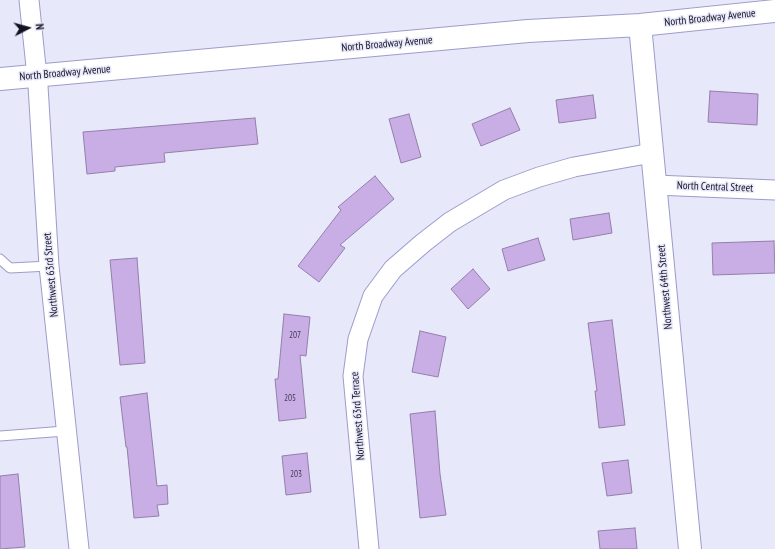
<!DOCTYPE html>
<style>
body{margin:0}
#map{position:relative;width:775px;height:549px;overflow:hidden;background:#e8e8fb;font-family:"PT Sans Narrow",sans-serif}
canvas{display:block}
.north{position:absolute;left:8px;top:8px;width:40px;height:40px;-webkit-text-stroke:3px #e8e8fb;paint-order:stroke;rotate:84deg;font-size:11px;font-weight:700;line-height:16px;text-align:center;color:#131222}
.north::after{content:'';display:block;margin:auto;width:14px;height:18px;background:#131222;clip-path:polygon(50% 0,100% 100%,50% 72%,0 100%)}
</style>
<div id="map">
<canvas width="775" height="549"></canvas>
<div class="north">N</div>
</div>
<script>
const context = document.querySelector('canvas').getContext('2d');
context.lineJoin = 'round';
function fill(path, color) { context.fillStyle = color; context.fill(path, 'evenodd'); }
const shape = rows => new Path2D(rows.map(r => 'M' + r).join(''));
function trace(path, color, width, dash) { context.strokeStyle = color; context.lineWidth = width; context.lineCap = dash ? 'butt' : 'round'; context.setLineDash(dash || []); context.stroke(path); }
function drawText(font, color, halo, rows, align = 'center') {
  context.font = font + ' "PT Sans Narrow",sans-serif'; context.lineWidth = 3; context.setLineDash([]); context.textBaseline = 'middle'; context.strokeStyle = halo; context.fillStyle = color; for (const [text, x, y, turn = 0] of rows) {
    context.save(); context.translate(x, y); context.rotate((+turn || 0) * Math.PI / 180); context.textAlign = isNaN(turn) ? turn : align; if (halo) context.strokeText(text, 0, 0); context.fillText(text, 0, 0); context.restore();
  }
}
const building = shape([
 [710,91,758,94,757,125,708,122,710,91],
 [593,95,596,118,559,123,556,100,593,95],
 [510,108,520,130,481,146,472,124,510,108],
 [409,114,421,157,401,163,389,119,409,114],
 [255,118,258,144,164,153,165,162,115,167,115,171,87,174,83,132,255,118],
 [375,176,394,199,340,245,345,248,319,282,298,266,341,210,338,207,375,176],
 [609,213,612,233,573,240,570,219,609,213],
 [538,238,545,260,508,271,502,249,538,238],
 [774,241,775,273,713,275,712,243,774,241],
 [137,258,145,363,120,365,110,260,137,258],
 [473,269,490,289,468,309,451,289,473,269],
 [284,314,310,317,306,356,300,355,306,418,279,421,275,379,278,379,284,314],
 [612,320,625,425,599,428,595,391,597,391,588,323,612,320],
 [420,331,446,337,438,377,412,372,420,331],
 [147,393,157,486,167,485,168,504,157,505,159,516,134,518,127,447,126,447,120,397,147,393],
 [435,411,440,474,446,515,420,518,410,414,435,411],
 [307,453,311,492,286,495,282,456,307,453],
 [628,460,632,493,607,496,602,463,628,460],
 [18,474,25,547,0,549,0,476,18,474],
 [635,528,637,549,600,549,598,531,635,528]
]);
fill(building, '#c9aee6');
trace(building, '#937fa9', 1);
const lane = shape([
 [0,259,10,268,49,266],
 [0,436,65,431]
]);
const street = shape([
 [29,0,38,86,49,266,79,549],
 [655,185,775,190],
 [369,549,353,376,358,339,373,296,393,269,423,243,450,222,504,190,539,177,574,167,652,153]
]);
const secondary = shape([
 [640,25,690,549],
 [0,79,528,31,640,25,775,11]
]);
trace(lane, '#9e9cc9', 11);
trace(street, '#9e9cc9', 21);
trace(secondary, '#9e9cc9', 24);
trace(lane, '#fff', 9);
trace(street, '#fff', 19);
trace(secondary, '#fff', 22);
drawText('9px', '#403953', null, [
 ["207",295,335],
 ["205",290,398],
 ["203",296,474]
]);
drawText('11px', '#131222', '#e8e8fb', [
 ["North Broadway Avenue",710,18,-6],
 ["North Broadway Avenue",387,44,-5],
 ["North Broadway Avenue",65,73,-5],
 ["North Central Street",715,187,2],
 ["Northwest 63rd Street",51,275,-95],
 ["Northwest 64th Street",665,287,-95],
 ["Northwest 63rd Terrace",358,416,-94]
]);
</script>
